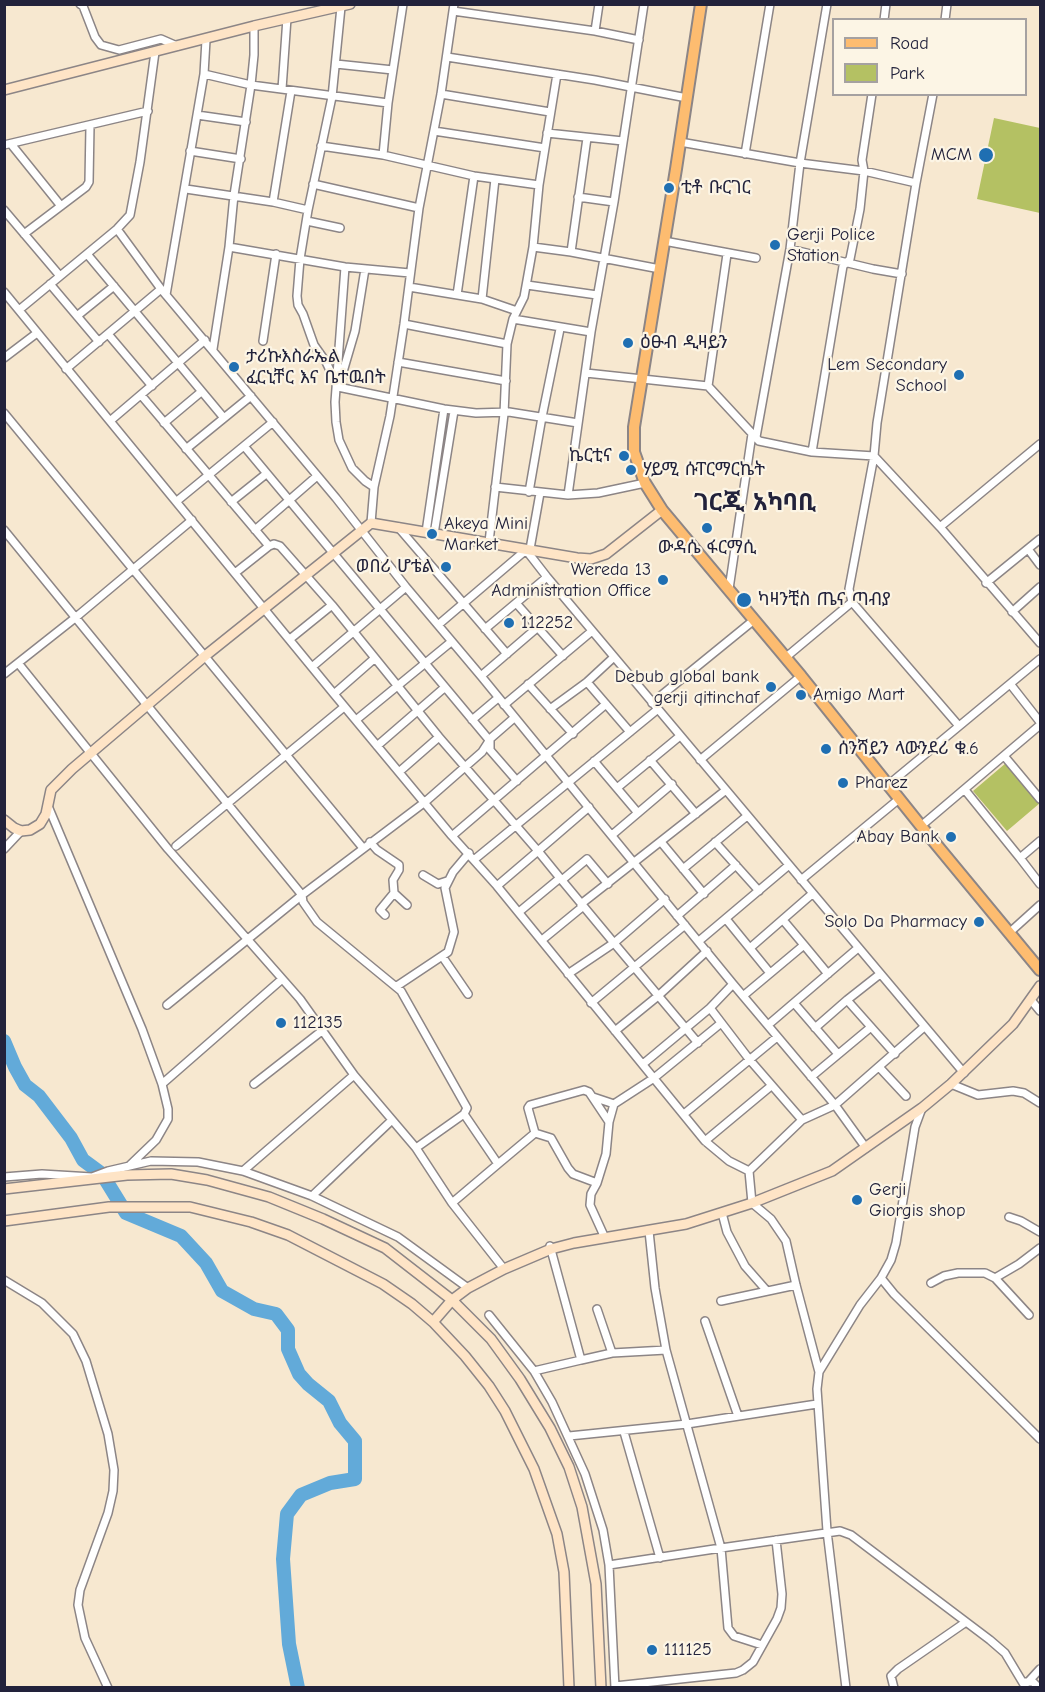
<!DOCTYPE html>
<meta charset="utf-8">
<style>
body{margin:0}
#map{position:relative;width:1045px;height:1692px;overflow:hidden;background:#f7e8d0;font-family:"Comic Neue",sans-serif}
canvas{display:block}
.frame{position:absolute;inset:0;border:6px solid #22223b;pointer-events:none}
.legend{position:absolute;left:832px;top:18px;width:195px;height:78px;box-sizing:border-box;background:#fcf5e5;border:2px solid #a5a1a1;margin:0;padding:8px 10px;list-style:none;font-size:18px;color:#22223b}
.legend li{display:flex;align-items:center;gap:12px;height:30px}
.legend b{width:30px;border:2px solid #a5a1a1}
</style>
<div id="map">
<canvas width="1045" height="1692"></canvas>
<div class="frame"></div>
<ul class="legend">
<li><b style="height:8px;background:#fdbc70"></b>Road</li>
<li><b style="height:16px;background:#b4c163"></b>Park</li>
</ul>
</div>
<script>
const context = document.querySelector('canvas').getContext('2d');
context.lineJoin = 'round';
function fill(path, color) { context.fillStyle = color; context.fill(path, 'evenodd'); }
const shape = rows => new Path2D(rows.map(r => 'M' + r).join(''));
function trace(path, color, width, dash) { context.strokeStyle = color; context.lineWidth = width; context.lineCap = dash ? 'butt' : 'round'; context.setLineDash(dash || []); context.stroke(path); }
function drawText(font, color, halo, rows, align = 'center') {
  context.font = font + ' "Comic Neue","Noto Sans Ethiopic",sans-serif'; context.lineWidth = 4.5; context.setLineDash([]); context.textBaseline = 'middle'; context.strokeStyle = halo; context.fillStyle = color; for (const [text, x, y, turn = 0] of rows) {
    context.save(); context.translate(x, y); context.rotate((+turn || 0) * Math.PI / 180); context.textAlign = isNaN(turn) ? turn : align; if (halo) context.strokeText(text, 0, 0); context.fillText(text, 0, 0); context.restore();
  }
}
fill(shape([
 [994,118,1040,128,1040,213,977,199],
 [1006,763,1040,803,1007,831,973,791]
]), '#b4c163');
trace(shape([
 [4,1041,15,1067,25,1085,39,1096,71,1138,83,1160,102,1174,126,1213,181,1236,206,1263,222,1291,254,1309,276,1314,288,1330,288,1349,299,1374,308,1384,329,1401,340,1423,355,1441,355,1479,330,1483,301,1495,287,1514,283,1559,289,1644,298,1688]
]), '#62aad9', 14);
const street = shape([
 [80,4,83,6,95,37,101,45,119,50,161,39,177,46],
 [453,11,595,31,639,40],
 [884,20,886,4],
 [945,20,947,4],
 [595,31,599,4],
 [447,57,595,80,687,98],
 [336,64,393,70],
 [204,74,251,85,388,103],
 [282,89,287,18],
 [441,94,550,112],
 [197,115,246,122],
 [434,131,545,148],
 [547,133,623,141],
 [680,142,800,163,864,171,916,183],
 [11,144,61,206],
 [4,145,148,111],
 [321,146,383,155,474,176,539,185],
 [190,151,241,159],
 [745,154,770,4],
 [383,155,388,103,403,4],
 [313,184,419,208],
 [186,189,273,202,308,210],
 [578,197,614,202],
 [273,202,291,91],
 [4,210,60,276],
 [307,221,340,228],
 [117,229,161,289,336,498,406,587,481,676,733,984,835,1105,866,1148],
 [24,234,86,187,89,182,90,126],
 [664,241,756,258],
 [229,247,345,267,410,273],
 [533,247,571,252,660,269],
 [790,249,873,269,902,274],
 [571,252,587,138],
 [87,254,224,418],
 [345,267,335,402,336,422,339,440,352,468,365,481,374,487],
 [50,284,99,342],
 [527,285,597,295],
 [409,287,482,299,517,311],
 [4,292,334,694,452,836,497,886,705,1141,729,1161,749,1171],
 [166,295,204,74,206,40],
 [457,295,474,176],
 [482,299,495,179],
 [19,310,117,229,130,215,140,162,155,52],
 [77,316,114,286],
 [513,319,591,332],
 [404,324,507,344],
 [108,334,152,386],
 [263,341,276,254],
 [213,349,229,247,234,195,251,85,254,55,254,26],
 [4,358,37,333],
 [398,362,506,381],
 [66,369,161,289],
 [586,373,708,386,759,441,812,452,874,456,940,527],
 [340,382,355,331,365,269],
 [708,386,727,254],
 [338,387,326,362,314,345,303,314,298,305,297,296,300,259,308,210,332,97,341,7],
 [338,387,444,409,476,413,509,412,578,423],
 [141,395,269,546],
 [4,413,363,848],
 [110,421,205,340],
 [164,423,201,392],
 [756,437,790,249,800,163,827,4],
 [1040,444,940,527,1040,643],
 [244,446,490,741,490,750,517,781],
 [186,449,251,396],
 [812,452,843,266,850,259,860,209,864,171,862,160,872,94],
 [495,487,568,495,598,493,645,483],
 [529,492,542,417,560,329],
 [568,495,591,332,614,202,644,4],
 [177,501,273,422],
 [231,502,266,474],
 [371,523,374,487,390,416,404,324,419,208,441,94,454,4],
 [398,527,507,654],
 [4,530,302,895,303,902,317,922,401,991,467,1108,464,1114,416,1148],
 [255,530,317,476],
 [426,532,444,409],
 [434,534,454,411],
 [489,542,504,414,507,344,513,319,524,297,533,247,539,185,557,74],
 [530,549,540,493],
 [1028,549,1040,565],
 [235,573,269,546,274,544,280,546,332,605,439,737,538,851,497,886],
 [986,583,1040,539],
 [729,589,752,434],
 [852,602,959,726],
 [516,603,563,656],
 [1012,612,1040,587],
 [438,625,526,550,547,577,964,1073],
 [485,629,547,577],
 [290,639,332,605],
 [785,658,852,602,849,589,874,456,877,423,916,183,933,94],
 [18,663,168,849,300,999,354,1075,416,1148,452,1203,504,1269],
 [312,667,406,587],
 [4,674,75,618,192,520],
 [481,676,538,627],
 [587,682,630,732],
 [528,684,573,734],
 [1011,685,1040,722],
 [334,694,375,658],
 [652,703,754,620],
 [504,705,592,631],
 [550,709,587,682,614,657],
 [356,720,451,642],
 [472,720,498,698],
 [377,746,444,688],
 [1005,757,1040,799],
 [650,760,696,814],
 [700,760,801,676],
 [594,761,638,813],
 [399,772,439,737],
 [888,785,1040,659],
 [617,788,680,736],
 [965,790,1020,858],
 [48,806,142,1029,162,1084,168,1109,168,1119,156,1140,130,1165],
 [921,826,1040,725],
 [612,835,672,784],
 [452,836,606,704],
 [1040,841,1020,858,1040,884],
 [370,842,377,850,399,865,399,870,393,880,394,893,407,905],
 [661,842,704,894],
 [715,842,759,891],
 [176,846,344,707],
 [4,849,21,831],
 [475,859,658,709],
 [683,869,747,816],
 [423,875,438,884,447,881],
 [560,878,538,851,589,807],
 [562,880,587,859,608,884],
 [801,880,899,799],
 [665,899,614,943,698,1043],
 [519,912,560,878,614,943,568,974],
 [385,915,380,910,394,893],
 [677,916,736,865],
 [726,919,770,973],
 [783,920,804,945],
 [1009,933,1040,905],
 [542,940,581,908,581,904,726,790],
 [699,941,789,865],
 [750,948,812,894],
 [442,956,468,994],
 [880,974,847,1000,895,1054],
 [397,986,448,952,454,932,445,888,453,872,469,853],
 [743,996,804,945,828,974],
 [1031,1000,1040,1011],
 [591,1003,685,925],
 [794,1003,838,1054],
 [167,1005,302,895,425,802,482,752,491,738,514,718],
 [710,1008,749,1059,802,1120,835,1105,924,1027],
 [768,1025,858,948],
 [815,1028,847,1000],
 [615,1031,658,996,707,951],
 [643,1064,710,1008,733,984],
 [879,1067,906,1096],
 [811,1077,871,1027],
 [162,1084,281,980],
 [254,1084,323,1030],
 [951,1084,978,1095,1013,1091,1024,1093,1040,1103],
 [593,1097,614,1104],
 [684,1114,777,1037],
 [609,1122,614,1104,654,1078,720,1024],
 [535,1133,551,1138,568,1168,573,1174,597,1183],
 [705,1141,771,1086],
 [498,1164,535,1133,528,1108,530,1105,584,1090,589,1092,609,1122,606,1154,597,1183,591,1194,590,1205,605,1238],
 [243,1171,354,1075],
 [749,1171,752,1203,771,1219,786,1241,796,1285,819,1372],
 [749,1171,802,1120],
 [4,1177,42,1174,92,1177,108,1171,151,1161,198,1162,243,1171,312,1196,398,1237,468,1288],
 [312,1196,392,1120],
 [452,1203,498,1164,464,1114],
 [722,1213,727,1232,745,1266,767,1291],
 [1009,1217,1021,1221,1040,1232],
 [881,1278,894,1294,1040,1439],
 [995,1278,1029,1315],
 [4,1280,42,1303,73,1334,86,1361,108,1434,114,1470,113,1491,108,1513,80,1590,78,1605,85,1638,108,1688],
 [931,1283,944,1276,958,1273,985,1273,995,1278,1019,1264,1040,1248],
 [721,1301,796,1285],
 [597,1309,612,1353],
 [489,1315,534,1371,552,1402,585,1474,603,1530,609,1565,615,1688],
 [705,1321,738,1416],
 [581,1360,612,1353,666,1350,655,1288,649,1231],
 [534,1371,581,1360,550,1246],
 [624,1432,660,1558],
 [569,1436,687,1424,817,1404],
 [609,1565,721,1548,666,1350],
 [762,1645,734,1636,728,1628,721,1548,840,1531,851,1535,990,1640,1005,1653,1026,1688],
 [1029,1681,1040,1669],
 [1024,1682,1033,1682,1039,1688],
 [615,1686,736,1673,743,1670,753,1662,777,1619,781,1608,782,1594,776,1540],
 [846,1688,827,1531,817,1389,819,1372,860,1305,881,1278,891,1260,896,1243,915,1127,922,1108],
 [894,1688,891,1676,898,1669,966,1622]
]);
const secondary = shape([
 [4,90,254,26,350,4],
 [4,820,14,828,21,831,30,830,40,824,46,814,51,790,72,769,205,656,371,523,577,558,591,559,606,554,662,510],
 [4,1189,127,1175,171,1174,207,1180,269,1197,323,1219,385,1248,452,1300,491,1339,520,1379,550,1428,569,1467,582,1507,596,1584,601,1688],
 [4,1221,109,1207,190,1207,251,1222,288,1235,383,1284,412,1304,433,1322,465,1356,489,1386,505,1411,534,1469,557,1534,564,1572,569,1688],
 [433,1322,452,1300,468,1288,504,1269,551,1249,574,1243,686,1224,752,1203,832,1171,922,1108,951,1084,1013,1024,1040,986]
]);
const primary = shape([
 [701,4,676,169,634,427,634,452,639,466,645,483,662,510,801,676,921,826,1040,970]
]);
trace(street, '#8c8586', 10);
trace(secondary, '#8c8586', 12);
trace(primary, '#8c8586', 14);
trace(street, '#fff', 7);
trace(secondary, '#fee4c6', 9);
trace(primary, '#fdbc70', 10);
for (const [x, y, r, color] of [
 [986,155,8,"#1f6fb2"],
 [669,188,6,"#1f6fb2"],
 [775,245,6,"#1f6fb2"],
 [628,343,6,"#1f6fb2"],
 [234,367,6,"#1f6fb2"],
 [959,375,6,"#1f6fb2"],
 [624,456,6,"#1f6fb2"],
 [631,470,6,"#1f6fb2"],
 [707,528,6,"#1f6fb2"],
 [432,534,6,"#1f6fb2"],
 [446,567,6,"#1f6fb2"],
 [663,580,6,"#1f6fb2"],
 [744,600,8,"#1f6fb2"],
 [509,623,6,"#1f6fb2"],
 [771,687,6,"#1f6fb2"],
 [801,695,6,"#1f6fb2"],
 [826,749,6,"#1f6fb2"],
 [843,783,6,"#1f6fb2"],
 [951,837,6,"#1f6fb2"],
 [979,922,6,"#1f6fb2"],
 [281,1023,6,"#1f6fb2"],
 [857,1200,6,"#1f6fb2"],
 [652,1650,6,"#1f6fb2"]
]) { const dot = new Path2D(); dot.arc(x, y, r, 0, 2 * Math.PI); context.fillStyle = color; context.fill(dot); trace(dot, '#fcf5e5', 2); }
drawText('18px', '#22223b', '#fcf5e5', [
 ["MCM",972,155,"right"],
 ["ቲቶ ቡርገር",681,188],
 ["Gerji Police",787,235],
 ["Station",787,256],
 ["ዕፁብ ዲዛይን",640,343],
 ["ታሪኩእስራኤል",246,357],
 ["ፈርኒቸር እና ቤተዉበት",246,378],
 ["Lem Secondary",947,365,"right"],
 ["School",947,386,"right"],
 ["ኬርቲና",612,456,"right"],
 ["ሃይሚ ሱፐርማርኬት",643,470],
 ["Akeya Mini",444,524],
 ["Market",444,545],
 ["ውዳሴ ፋርማሲ",707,548,"center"],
 ["ወበሪ ሆቴል",434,567,"right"],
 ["Wereda 13",651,570,"right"],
 ["Administration Office",651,591,"right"],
 ["ካዛንቺስ ጤና ጣብያ",758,600],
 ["112252",521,623],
 ["Debub global bank",759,677,"right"],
 ["gerji qitinchaf",759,698,"right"],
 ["Amigo Mart",813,695],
 ["ሰንሻይን ላውንደሪ ቁ.6",838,749],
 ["Pharez",855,783],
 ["Abay Bank",939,837,"right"],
 ["Solo Da Pharmacy",967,922,"right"],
 ["112135",293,1023],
 ["Gerji",869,1190],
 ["Giorgis shop",869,1211],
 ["111125",664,1650]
], 'left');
drawText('bold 24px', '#22223b', '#fcf5e5', [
 ["ገርጂ አካባቢ",755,503]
]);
</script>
